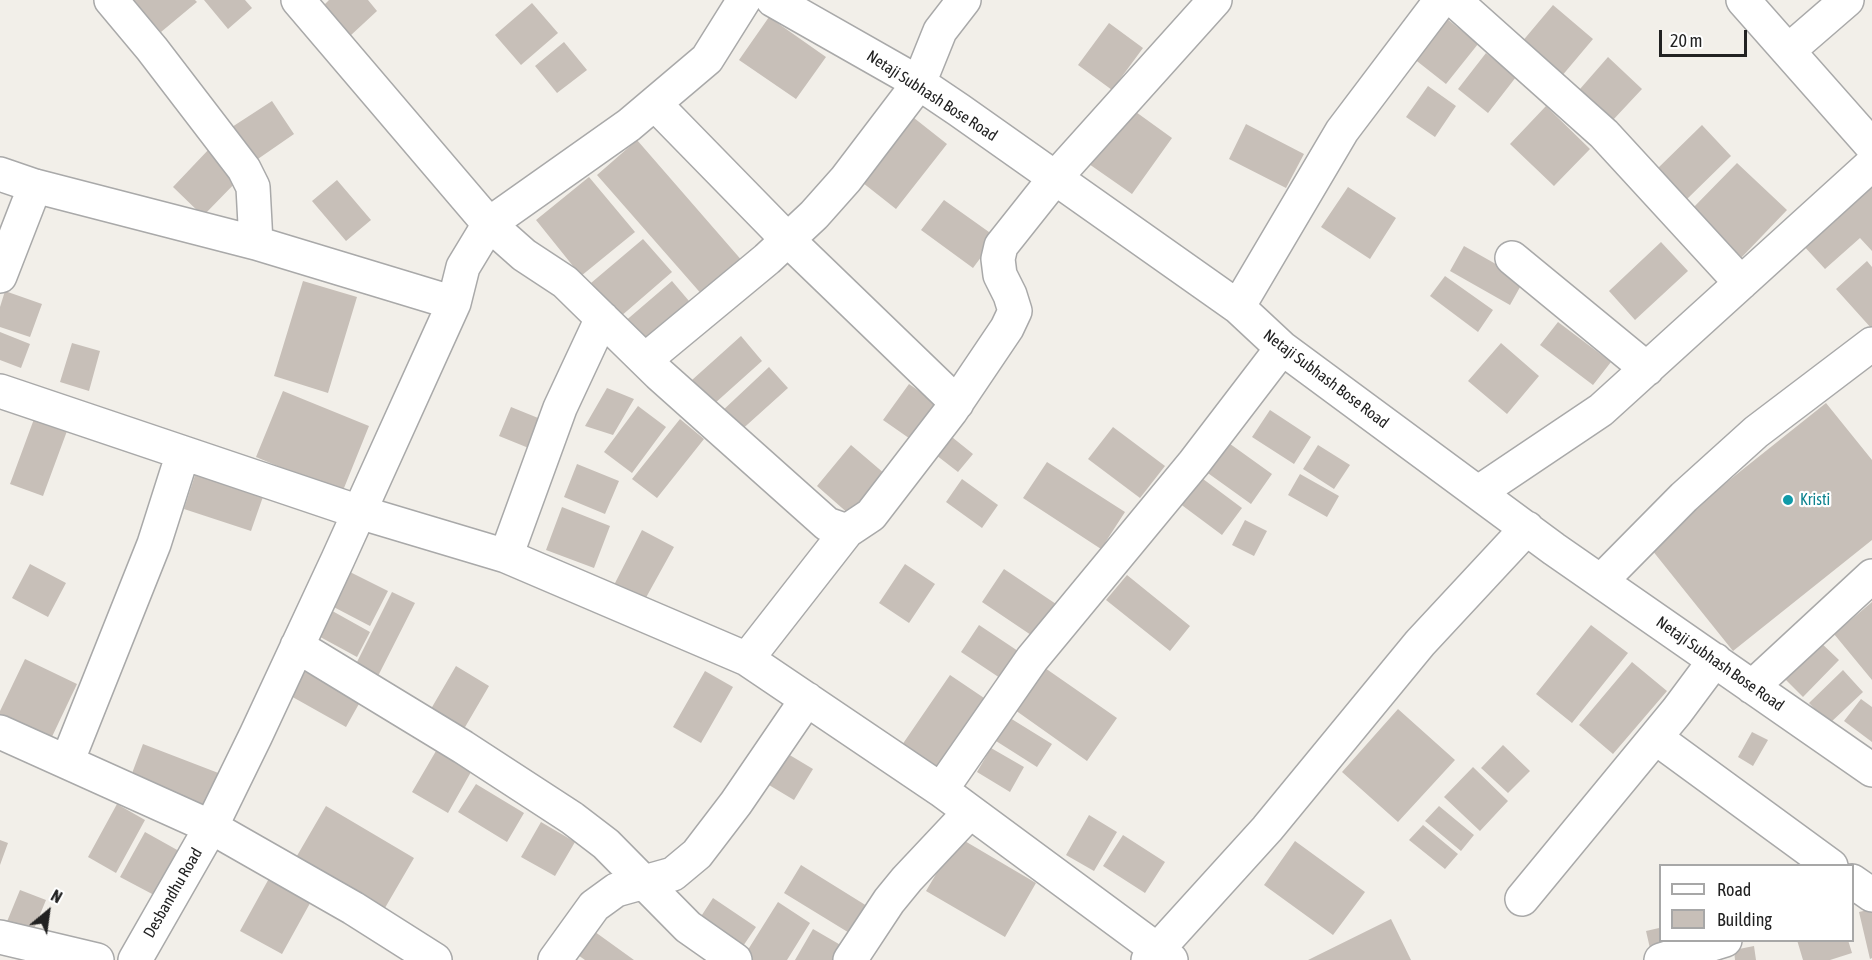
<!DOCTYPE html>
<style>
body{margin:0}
#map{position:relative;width:1872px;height:960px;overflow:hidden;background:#f2efe9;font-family:"Asap Condensed",sans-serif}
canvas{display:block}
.legend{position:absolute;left:1659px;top:864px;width:195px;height:78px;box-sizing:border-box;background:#fff;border:2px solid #a7a7a7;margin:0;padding:8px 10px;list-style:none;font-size:18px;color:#222}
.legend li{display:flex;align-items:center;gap:12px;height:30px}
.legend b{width:30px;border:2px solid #a7a7a7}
.north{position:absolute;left:18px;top:882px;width:60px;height:60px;-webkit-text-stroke:4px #fff;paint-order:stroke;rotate:29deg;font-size:16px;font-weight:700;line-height:24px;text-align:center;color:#222}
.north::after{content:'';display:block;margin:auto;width:21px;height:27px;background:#222;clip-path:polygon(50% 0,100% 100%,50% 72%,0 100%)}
.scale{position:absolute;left:1659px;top:30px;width:88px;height:27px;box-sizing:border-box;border:3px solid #222;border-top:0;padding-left:8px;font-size:18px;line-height:21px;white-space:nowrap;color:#222;-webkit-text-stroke:4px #fff;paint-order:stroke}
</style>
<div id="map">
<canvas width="1872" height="960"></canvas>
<ul class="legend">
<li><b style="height:8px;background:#fff"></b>Road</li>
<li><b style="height:16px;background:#c7bfb8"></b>Building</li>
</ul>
<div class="north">N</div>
<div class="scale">20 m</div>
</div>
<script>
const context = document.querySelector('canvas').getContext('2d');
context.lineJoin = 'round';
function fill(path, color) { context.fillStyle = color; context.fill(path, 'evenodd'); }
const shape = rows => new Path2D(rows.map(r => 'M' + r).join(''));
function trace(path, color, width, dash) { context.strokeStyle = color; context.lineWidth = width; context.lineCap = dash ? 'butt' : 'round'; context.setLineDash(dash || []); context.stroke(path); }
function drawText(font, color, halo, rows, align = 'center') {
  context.font = font + ' "Asap Condensed",sans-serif'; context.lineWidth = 4.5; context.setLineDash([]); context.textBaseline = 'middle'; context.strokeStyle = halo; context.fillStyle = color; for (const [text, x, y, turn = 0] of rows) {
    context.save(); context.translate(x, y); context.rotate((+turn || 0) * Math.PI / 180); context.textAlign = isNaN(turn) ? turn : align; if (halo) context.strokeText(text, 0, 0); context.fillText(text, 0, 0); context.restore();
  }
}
fill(shape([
 [133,0,195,0,197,2,161,32],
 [204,0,245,0,252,8,228,29],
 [329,0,368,0,377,11,350,36,322,7],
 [532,3,558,33,521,65,495,35],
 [1553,5,1593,39,1561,77,1521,43],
 [769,17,826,57,796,99,739,60],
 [1446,18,1478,44,1446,84,1413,58],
 [1109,23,1143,48,1112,90,1078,65],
 [564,42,587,70,557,93,535,66],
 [1486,53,1516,77,1488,113,1458,89],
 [1608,57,1642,89,1613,120,1580,89],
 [1428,86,1456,106,1435,137,1406,117],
 [272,101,294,134,255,161,232,127],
 [1546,106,1590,149,1554,186,1510,144],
 [1129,107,1172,138,1132,194,1089,164],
 [909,114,947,144,896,209,858,179],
 [1246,124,1304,154,1286,188,1229,159],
 [1702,125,1731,156,1686,200,1656,170],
 [637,140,744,263,704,297,597,175],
 [210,148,241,177,203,216,173,187],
 [1737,163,1787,210,1741,258,1691,210],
 [589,177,635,232,581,276,536,220],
 [337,180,371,220,346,241,312,201],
 [1872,180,1872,251,1860,238,1825,269,1802,244],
 [1348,187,1396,218,1370,259,1321,227],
 [944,200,996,237,973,268,921,230],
 [643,239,672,272,620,317,591,283],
 [1661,242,1688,271,1635,320,1609,291],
 [1464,246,1524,280,1510,305,1450,271],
 [1867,261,1872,267,1872,329,1836,289],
 [1445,276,1493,310,1478,332,1430,296],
 [303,281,357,297,328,393,274,376],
 [672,281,689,301,641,343,623,323],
 [5,291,42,304,30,337,0,327,0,307],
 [1558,322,1611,362,1593,385,1540,345],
 [0,332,30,344,21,368,0,360],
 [741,336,762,361,714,404,692,380],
 [72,343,100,351,89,391,60,382],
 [1501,343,1539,376,1507,414,1468,381],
 [769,367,788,388,738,433,720,413],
 [909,384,942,407,916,443,883,420],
 [607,388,634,399,613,435,585,426],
 [283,391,369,426,342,493,256,457],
 [1826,403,1872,460,1872,540,1733,651,1648,545],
 [638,406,666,427,632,473,604,452],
 [511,407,548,422,536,451,499,436],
 [1270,410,1311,437,1294,464,1252,437],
 [34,419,67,431,43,496,10,484],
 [680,419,704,439,657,498,632,479],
 [1113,427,1165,466,1140,498,1088,459],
 [942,429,973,454,958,472,927,448],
 [1226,441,1272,474,1251,504,1205,471],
 [851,445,885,474,850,515,817,486],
 [1318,445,1350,465,1334,489,1303,469],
 [1047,462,1125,512,1101,549,1023,498],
 [577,464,619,481,605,514,564,497],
 [197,469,265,491,251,531,184,509],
 [1300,474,1339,496,1327,517,1288,495],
 [1199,476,1242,508,1222,535,1179,503],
 [962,479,998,505,982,528,946,502],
 [562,507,610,526,594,568,546,550],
 [1245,520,1267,531,1254,556,1232,545],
 [642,530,674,547,643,603,613,587],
 [30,564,66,583,48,617,12,598],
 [905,564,935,584,909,623,879,603],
 [344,569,388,591,370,626,326,603],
 [1004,569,1056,604,1034,637,982,602],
 [1127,575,1190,626,1170,651,1106,600],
 [392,592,415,603,376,680,354,668],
 [1872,602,1872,680,1834,634],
 [327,608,370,632,357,657,313,633],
 [979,625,1027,657,1009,684,961,652],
 [1591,625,1628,653,1572,723,1536,694],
 [1817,639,1839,660,1803,697,1781,675],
 [25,659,77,684,49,743,0,720,0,711],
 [1632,662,1667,691,1613,754,1579,725],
 [456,666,489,686,461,734,428,714],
 [1045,668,1117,718,1087,761,1015,710],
 [302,670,360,702,346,727,289,695],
 [1843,670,1863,692,1829,724,1809,703],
 [705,671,733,687,701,743,673,727],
 [950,675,990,702,942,772,902,745],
 [1861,699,1872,707,1872,742,1844,721],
 [1398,709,1455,760,1398,822,1342,772],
 [1010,718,1052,744,1037,767,996,741],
 [1752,732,1768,740,1753,766,1738,757],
 [143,744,221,774,206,813,128,784],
 [1503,745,1530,771,1508,793,1481,768],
 [778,748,813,769,794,800,759,779],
 [991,748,1024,767,1010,792,977,772],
 [436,751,471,772,448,813,412,792],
 [1473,767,1508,801,1480,831,1444,797],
 [476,784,524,813,507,842,458,812],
 [117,804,145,820,116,873,88,857],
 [326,806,414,858,382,913,294,861],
 [1439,806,1474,835,1461,851,1425,821],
 [1089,815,1117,832,1094,871,1066,855],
 [541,822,575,842,555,876,521,857],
 [1423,825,1458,854,1445,869,1409,840],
 [145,832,179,851,154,895,120,877],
 [1123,835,1165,862,1145,893,1103,866],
 [958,837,1036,883,1005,937,926,891],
 [0,840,8,843,0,865],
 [1295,841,1365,892,1333,935,1264,885],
 [801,865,867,906,851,934,784,893],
 [272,873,314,896,282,954,240,931],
 [20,890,46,900,32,934,6,924],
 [713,898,756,927,739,952,696,924],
 [778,902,810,923,787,960,751,960,744,956],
 [1872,909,1872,958,1870,959,1859,912],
 [1391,919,1411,960,1308,960],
 [1659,928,1665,954,1652,957,1646,931],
 [591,929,634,960,585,960,575,953],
 [813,929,844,947,836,960,795,960],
 [1797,940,1848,940,1852,953,1830,960,1803,960],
 [1754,946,1756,960,1735,960,1734,950]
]), '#c7bfb8');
const minor = shape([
 [111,0,152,49,244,169,253,187,256,243],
 [298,0,489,224,524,255,565,282,659,374,827,524,847,531,871,515,951,411,1007,328,1015,311,1010,295,1000,275,998,259,1001,246,1055,178,1215,0],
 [773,0,919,83,959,110,1238,307,1282,348,1554,549,1872,770],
 [1454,0,1604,134,1741,283],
 [1743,0,1872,146],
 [1788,51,1847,0],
 [655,104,787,239,957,403],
 [0,174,35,186,256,243,454,303],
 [1512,258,1647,369],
 [0,276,35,186],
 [1238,307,1342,131,1441,0],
 [645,360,767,259,814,215,846,179,919,83,940,31,964,0],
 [0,391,359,512,506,556,747,659,941,790,1171,960],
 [1479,492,1601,410,1872,164],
 [506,556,560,408,602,318],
 [1601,581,1684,497,1756,432,1872,344],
 [297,646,463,747,572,818,606,844,688,927,735,960],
 [747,659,847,531],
 [1752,687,1872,576],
 [0,732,211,827,353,908,435,960],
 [1656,738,1831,866],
 [67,762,154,544,183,453],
 [941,790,1032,659,1194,463,1282,348],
 [1852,881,1872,895],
 [1522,899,1677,711,1715,660],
 [0,937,97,960],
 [135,960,211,827,256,735,338,559,454,303,463,267,489,224,629,125,707,59,744,0],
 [555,960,594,906,616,890,673,874,697,854,736,803,807,699],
 [850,960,889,901,907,879,970,812],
 [1148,960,1267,829,1420,643,1527,528],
 [1661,960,1725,940]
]);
trace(minor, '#a9a9a9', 36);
trace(minor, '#fff', 33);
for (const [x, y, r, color] of [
 [1788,500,6,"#0f9aa8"]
]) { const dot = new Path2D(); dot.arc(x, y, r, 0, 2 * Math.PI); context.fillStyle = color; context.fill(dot); trace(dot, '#fff', 2); }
drawText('16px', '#222', '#fff', [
 ["Netaji Subhash Bose Road",932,96,33],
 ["Netaji Subhash Bose Road",1326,379,37],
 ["Netaji Subhash Bose Road",1720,664,35],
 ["Desbandhu Road",173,893,-60]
]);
drawText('16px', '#0d838f', '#fff', [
 ["Kristi",1800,500]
], 'left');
</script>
